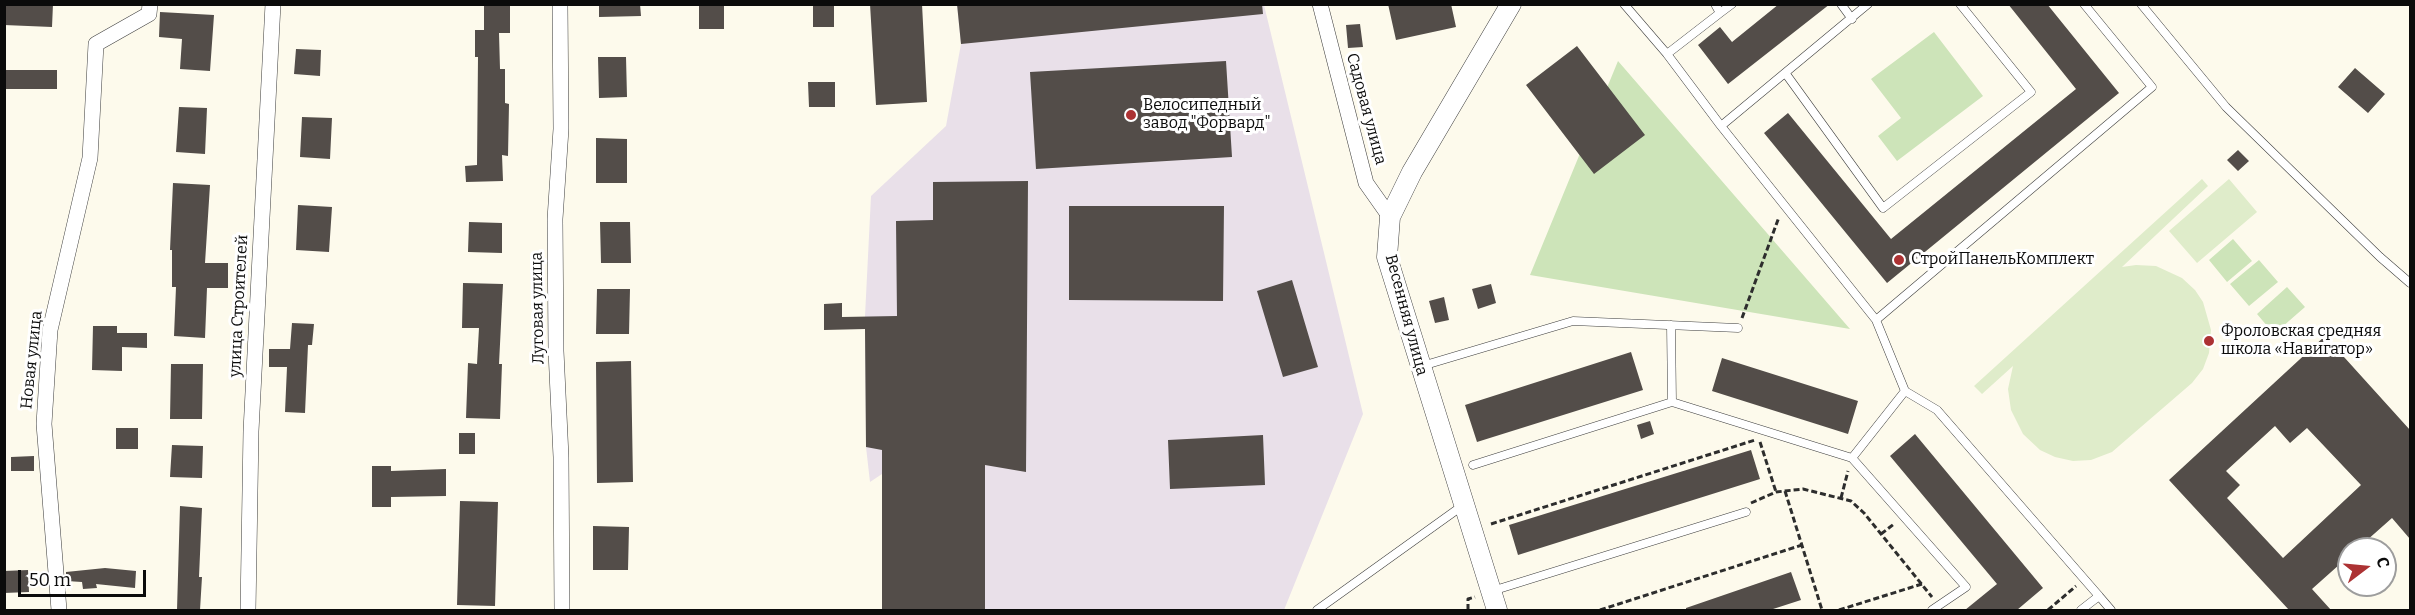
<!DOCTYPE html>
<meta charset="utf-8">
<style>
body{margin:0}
#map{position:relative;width:2415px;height:615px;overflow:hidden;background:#fdfaec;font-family:Bitter,serif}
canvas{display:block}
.frame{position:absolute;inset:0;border:6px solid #0b0b0b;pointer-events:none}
.north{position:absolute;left:2337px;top:537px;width:60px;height:60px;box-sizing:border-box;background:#fff;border:2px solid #9d9d9d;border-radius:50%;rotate:74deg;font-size:16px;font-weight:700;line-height:24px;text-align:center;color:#0b0b0b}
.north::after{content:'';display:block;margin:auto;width:21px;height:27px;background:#ac3233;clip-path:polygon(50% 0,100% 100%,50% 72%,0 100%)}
.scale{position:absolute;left:18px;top:570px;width:128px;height:27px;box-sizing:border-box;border:3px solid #0b0b0b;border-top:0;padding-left:8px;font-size:18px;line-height:21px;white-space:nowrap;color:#0b0b0b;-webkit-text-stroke:4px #fff;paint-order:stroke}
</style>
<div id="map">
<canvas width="2415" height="615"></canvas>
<div class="frame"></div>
<div class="north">С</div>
<div class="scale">50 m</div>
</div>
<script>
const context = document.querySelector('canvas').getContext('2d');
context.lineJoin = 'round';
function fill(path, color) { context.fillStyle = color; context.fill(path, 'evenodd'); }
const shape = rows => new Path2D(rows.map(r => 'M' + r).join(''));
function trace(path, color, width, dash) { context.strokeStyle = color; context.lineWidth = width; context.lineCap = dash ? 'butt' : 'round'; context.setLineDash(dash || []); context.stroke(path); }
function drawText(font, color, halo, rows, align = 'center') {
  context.font = font + ' Bitter,serif'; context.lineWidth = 6; context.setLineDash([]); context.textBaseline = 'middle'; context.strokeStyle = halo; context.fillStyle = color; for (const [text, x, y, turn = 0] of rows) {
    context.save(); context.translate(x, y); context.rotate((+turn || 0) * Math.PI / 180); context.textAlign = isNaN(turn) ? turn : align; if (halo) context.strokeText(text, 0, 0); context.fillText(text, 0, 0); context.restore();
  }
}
fill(shape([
 [957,5,1264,5,1363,414,1284,610,882,610,882,474,870,482,866,447,865,316,871,196,946,126,961,44]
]), '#e9e0e9');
fill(shape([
 [1934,32,1983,96,1897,161,1878,136,1901,118,1871,79],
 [1618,61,1850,329,1530,275],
 [2233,239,2252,261,2227,282,2209,260],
 [2259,260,2278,282,2249,306,2230,284],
 [2287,287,2305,307,2274,334,2257,314]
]), '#cde4b9');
fill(shape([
 [2202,179,2208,186,2122,267,2136,265,2156,266,2182,278,2195,290,2203,302,2211,330,2209,353,2203,369,2192,383,2112,452,2091,460,2073,461,2055,457,2040,450,2023,434,2011,410,2008,389,2013,366,1982,394,1974,386],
 [2229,179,2257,212,2197,263,2169,231]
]), '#dfecca');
fill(shape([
 [4,4,53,4,52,27,4,25],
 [484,4,510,4,510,33,499,33,500,69,505,69,505,103,509,104,508,156,502,155,503,181,466,182,465,166,477,165,478,57,475,57,475,30,484,30],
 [599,4,640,4,641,16,599,17],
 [699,4,724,4,724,29,699,29],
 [813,4,834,4,834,27,813,27],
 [870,4,922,4,927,102,876,105],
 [957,4,1262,4,1263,14,961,44],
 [1388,4,1451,4,1456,27,1396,40],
 [1779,4,1830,4,1728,84,1698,45,1720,27,1732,42],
 [2008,4,2047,4,2119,93,1887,283,1764,133,1788,113,1891,239,2076,89],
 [160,12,214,15,210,71,180,69,182,39,159,37],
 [1360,24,1363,47,1348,48,1346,25],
 [1577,46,1645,135,1594,174,1526,85],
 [296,49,321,50,320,76,294,74],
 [598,57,626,57,627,97,599,98],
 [1226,61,1232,157,1036,169,1030,72],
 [2355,68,2385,94,2368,113,2338,87],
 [4,70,57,70,57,89,4,89],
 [808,82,835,82,835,107,809,107],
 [179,107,207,108,205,154,176,152],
 [302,117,332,118,330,159,300,157],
 [596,138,627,139,627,183,596,183],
 [2238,150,2249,161,2238,171,2227,160],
 [1028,181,1026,472,985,465,985,610,882,610,882,450,866,447,865,329,824,330,824,304,842,303,842,317,897,316,896,221,933,220,933,182],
 [173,183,210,185,205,263,228,263,228,288,207,288,205,338,174,336,176,287,172,287,172,250,170,250],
 [298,205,332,207,329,252,296,250],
 [1069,206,1224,206,1223,301,1069,300],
 [469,222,502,223,502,253,468,252],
 [600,222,630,222,631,263,601,263],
 [1292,280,1318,367,1283,377,1257,291],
 [463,283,503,284,499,364,502,364,500,419,466,418,468,363,477,364,479,328,462,328],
 [1491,284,1496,303,1478,309,1472,289],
 [597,289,630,289,629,334,596,334],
 [1444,297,1449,320,1435,323,1429,301],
 [292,323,314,324,312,345,308,345,305,413,285,412,287,367,269,367,269,349,290,349],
 [93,326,117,326,117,333,147,333,147,348,122,347,122,371,92,370],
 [2325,336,2410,430,2410,539,2392,518,2357,549,2349,549,2349,556,2312,589,2331,610,2289,610,2169,480],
 [2275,426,2290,443,2307,428,2361,485,2283,558,2227,498,2240,485,2226,471],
 [1631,352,1643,390,1477,442,1465,405],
 [1722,358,1858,401,1848,434,1712,391],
 [631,361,633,482,597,483,596,362],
 [171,364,203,364,202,419,170,419],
 [1650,421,1654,434,1641,439,1637,425],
 [116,428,138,428,138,449,116,449],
 [459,433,475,433,475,454,459,454],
 [1915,434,2043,588,2017,610,1965,610,1997,584,1890,456],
 [1263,435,1265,485,1170,489,1168,440],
 [172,445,203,446,202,478,170,477],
 [1751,450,1760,479,1518,555,1509,525],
 [34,456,34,471,11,471,11,457],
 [372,466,391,466,391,471,446,469,446,496,391,497,391,507,372,507],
 [460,501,498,502,495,606,457,605],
 [180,506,202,508,199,577,202,577,200,610,177,610],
 [593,526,629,527,628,570,593,570],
 [105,568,136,571,135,588,96,584,97,588,83,589,82,582,66,581,66,572],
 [28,570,29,592,4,593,4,571],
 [1791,572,1801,600,1770,610,1686,610,1686,608]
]), '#534d49');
const service = shape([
 [1624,4,1667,54,1721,126],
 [1715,4,1720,13,1732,4],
 [1841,4,1852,19],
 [1868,4,1721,126,1876,320,2152,87,2084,4],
 [2141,4,2226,107,2380,257,2410,283],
 [1667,54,1720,13],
 [1786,74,1883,208,2031,92,1960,4],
 [1876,320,1905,391,1937,410,2099,596,2081,610],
 [1671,325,1672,402,1852,458],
 [1422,366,1573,321,1738,328],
 [1905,391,1852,458,1966,587,1932,610],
 [1473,465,1672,402],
 [1492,591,1746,512],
 [2099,596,2111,610],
 [1317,610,1462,506]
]);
const minor = shape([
 [560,4,561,129,555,219,556,351,561,457,562,610],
 [1320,4,1366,183,1390,217],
 [59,610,44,424,50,330,90,158,96,44,149,14,150,4],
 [248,610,251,431,273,4]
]);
const tertiary = shape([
 [1497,610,1387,257,1390,217,1412,172,1511,4]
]);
trace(service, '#3e3e3e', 9);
trace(minor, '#3e3e3e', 16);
trace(tertiary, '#3e3e3e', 21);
trace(shape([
 [1742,318,1779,217],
 [1760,442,1776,492],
 [1785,491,1822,610],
 [1841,498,1848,471],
 [1751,503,1776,492,1803,489,1851,501,1864,513,1932,597],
 [1491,524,1755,440],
 [1881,534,1894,524],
 [1468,610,1468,599,1475,597],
 [1600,610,1802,545],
 [1839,610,1922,584],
 [2048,610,2076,586]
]), '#2d2d2d', 3, [6, 3]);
trace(service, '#fff', 8);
trace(minor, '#fff', 15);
trace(tertiary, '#fff', 20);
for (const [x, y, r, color] of [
 [1131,115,6,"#ac3233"],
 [1899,260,6,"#ac3233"],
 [2209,341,6,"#ac3233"]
]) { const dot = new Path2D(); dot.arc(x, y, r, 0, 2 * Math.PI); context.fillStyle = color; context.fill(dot); trace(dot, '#fff', 2); }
drawText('16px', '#0b0b0b', '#fff', [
 ["Велосипедный",1143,106],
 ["завод \"Форвард\"",1143,124],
 ["СтройПанельКомплект",1911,260],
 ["Фроловская средняя",2221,332],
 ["школа «Навигатор»",2221,350]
], 'left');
drawText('16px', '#0b0b0b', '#fff', [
 ["Садовая улица",1366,109,75],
 ["улица Строителей",239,306,-87],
 ["Луговая улица",538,308,-91],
 ["Весенняя улица",1406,315,75],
 ["Новая улица",32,360,-84]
]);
</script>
